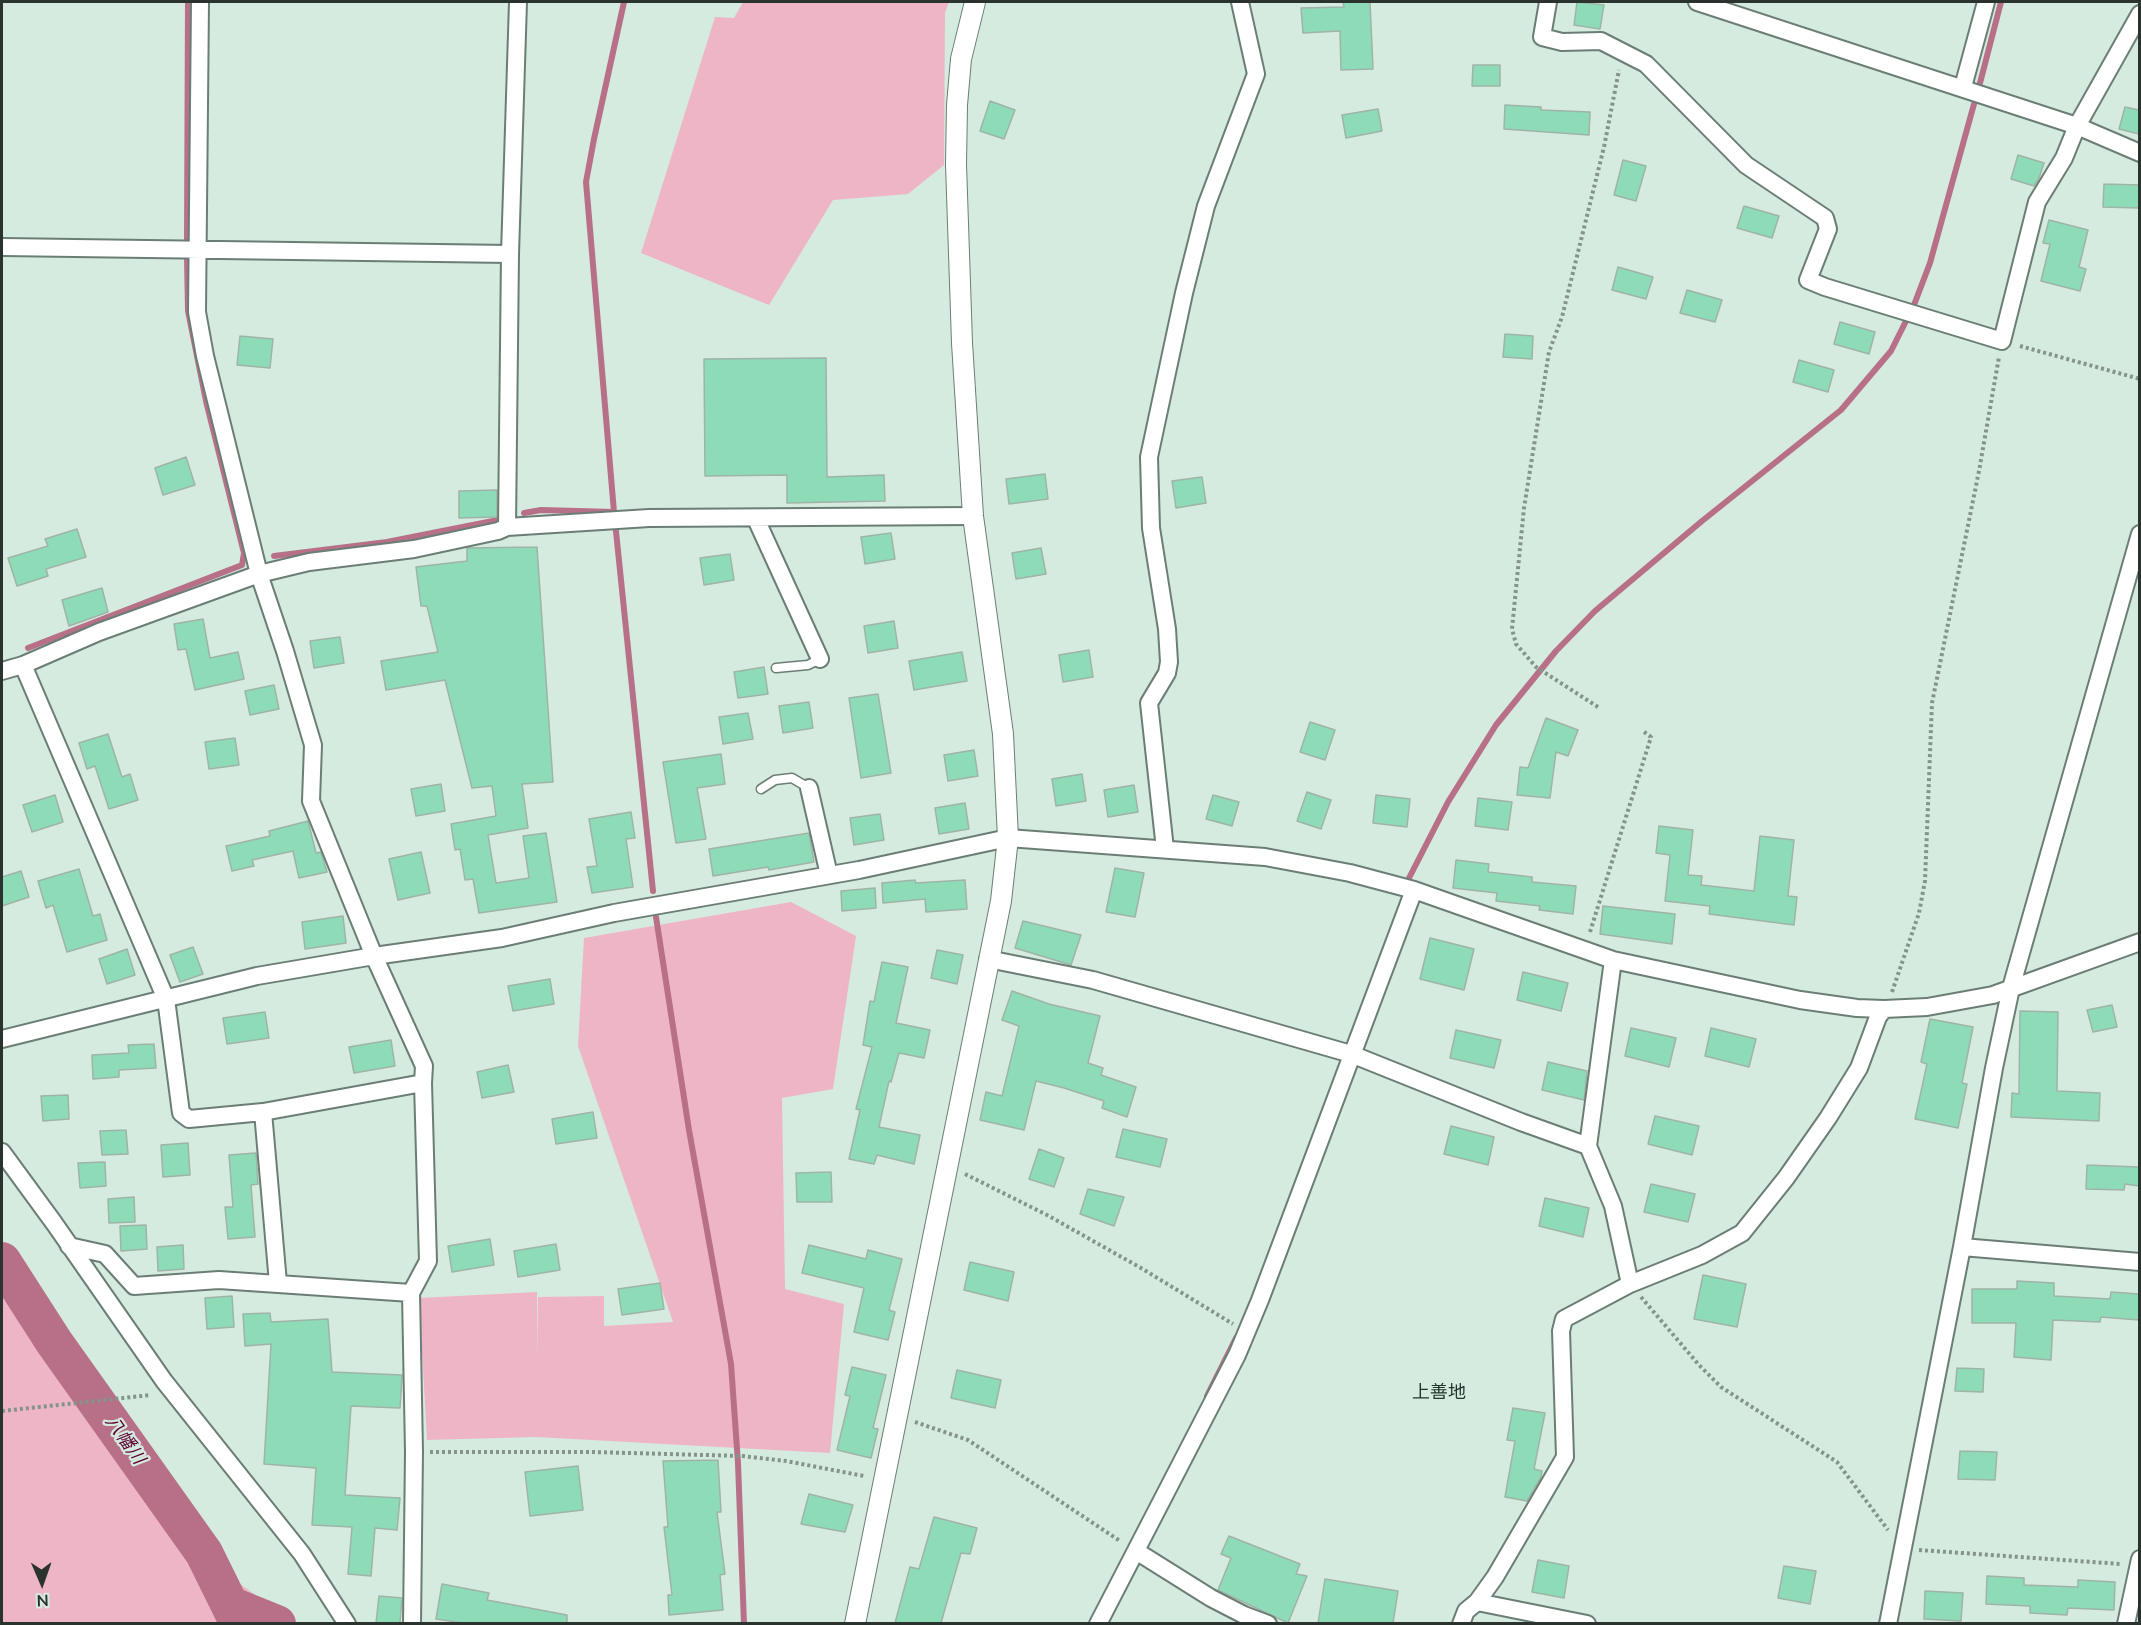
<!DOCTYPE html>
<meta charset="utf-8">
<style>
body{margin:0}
#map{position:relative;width:2141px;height:1625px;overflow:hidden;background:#d5ebdf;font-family:Mulish,sans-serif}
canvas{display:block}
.frame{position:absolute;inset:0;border:3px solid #2b332f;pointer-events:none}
.north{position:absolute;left:12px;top:1553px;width:60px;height:60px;-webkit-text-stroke:4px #d5ebdf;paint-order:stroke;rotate:178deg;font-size:16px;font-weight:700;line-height:24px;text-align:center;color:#2b332f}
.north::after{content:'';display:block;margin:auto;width:21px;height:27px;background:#2b332f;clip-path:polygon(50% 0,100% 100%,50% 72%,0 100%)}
</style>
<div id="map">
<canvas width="2141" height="1625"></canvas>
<div class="frame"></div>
<div class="north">N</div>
</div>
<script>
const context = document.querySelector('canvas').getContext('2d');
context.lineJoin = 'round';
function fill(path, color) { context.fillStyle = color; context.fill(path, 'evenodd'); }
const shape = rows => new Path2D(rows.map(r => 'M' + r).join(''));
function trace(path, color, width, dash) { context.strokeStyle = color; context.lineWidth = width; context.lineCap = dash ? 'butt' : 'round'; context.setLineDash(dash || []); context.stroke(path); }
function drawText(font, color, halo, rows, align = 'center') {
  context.font = font + ' Mulish,"Noto Sans JP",sans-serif'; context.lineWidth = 4.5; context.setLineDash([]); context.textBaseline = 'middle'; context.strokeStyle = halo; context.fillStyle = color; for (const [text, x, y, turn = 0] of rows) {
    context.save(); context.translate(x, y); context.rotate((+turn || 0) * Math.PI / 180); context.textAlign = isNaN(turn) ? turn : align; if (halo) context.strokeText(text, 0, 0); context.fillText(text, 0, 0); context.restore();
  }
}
fill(shape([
 [743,2,949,2,945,13,944,165,908,194,833,200,769,305,641,253,715,17,734,18],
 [791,902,856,936,833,1089,782,1098,785,1289,844,1304,830,1453,536,1437,427,1440,419,1298,537,1292,537,1360,538,1297,604,1296,604,1326,673,1322,578,1046,584,938],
 [2,1291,168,1532,272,1607,290,1623,2,1623]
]), '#eeb5c7');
trace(shape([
 [624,2,594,139,586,182,614,512,653,891],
 [1980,83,2001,2],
 [187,239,188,2],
 [524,513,541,510,614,512],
 [274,556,387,542,498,520],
 [28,648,242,565,244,553,206,401,188,311,187,258],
 [1408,880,1448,802,1496,725,1556,651,1595,611,1702,521,1841,410,1891,351,1914,305,1930,263,1974,104],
 [656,917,689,1130,731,1364,738,1463,744,1624],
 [1207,1396,1236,1338]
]), '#b77088', 6);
trace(shape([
 [2,1261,54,1342,204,1553,239,1624],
 [230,1605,277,1624]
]), '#b77088', 38);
const building = shape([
 [1343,2,1370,2,1373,69,1341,70,1340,31,1303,33,1301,8,1344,7,1343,2],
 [1577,2,1604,5,1600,29,1574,25,1577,2],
 [1473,65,1500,65,1500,86,1472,86,1473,65],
 [990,101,1015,110,1004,139,980,131,990,101],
 [1505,105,1541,107,1541,110,1590,112,1589,135,1504,129,1505,105],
 [2125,107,2139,110,2139,134,2119,129,2125,107],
 [1378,109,1382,131,1346,138,1342,115,1378,109],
 [2018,155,2044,163,2039,178,2034,186,2011,179,2018,155],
 [1623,160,1646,166,1636,201,1614,195,1623,160],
 [2104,184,2139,185,2139,208,2103,207,2104,184],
 [1744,206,1779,216,1772,238,1737,228,1744,206],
 [2049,220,2088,230,2079,267,2086,269,2080,291,2041,281,2050,244,2043,243,2049,220],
 [1618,267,1653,277,1646,299,1612,290,1618,267],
 [1687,290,1722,300,1715,322,1680,313,1687,290],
 [1840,322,1875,332,1869,354,1834,344,1840,322],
 [1505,334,1533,336,1532,359,1503,357,1505,334],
 [240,336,273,339,270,368,237,365,240,336],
 [826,358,827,477,884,475,885,501,787,503,787,475,705,476,704,359,826,358],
 [1799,360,1834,370,1828,392,1793,382,1799,360],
 [186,457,195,485,163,495,155,468,186,457],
 [1045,474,1048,499,1009,504,1006,479,1045,474],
 [1202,477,1206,503,1176,508,1172,481,1202,477],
 [497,490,497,517,459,518,459,491,497,490],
 [77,529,86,557,46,569,48,576,17,586,8,558,48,546,45,539,77,529],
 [891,533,895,559,865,564,861,537,891,533],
 [537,547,553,782,522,784,528,828,488,835,496,883,529,878,523,836,546,833,557,902,479,913,473,879,465,880,460,849,455,850,451,824,496,816,492,786,472,788,445,680,386,690,381,661,438,652,427,606,421,606,416,567,467,561,467,548,537,547],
 [1041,548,1046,574,1016,579,1012,553,1041,548],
 [730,554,734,580,704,585,700,558,730,554],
 [102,588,108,612,69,626,62,600,102,588],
 [203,619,210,658,238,652,244,679,195,690,186,649,178,650,174,624,203,619],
 [894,621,898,648,868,653,864,626,894,621],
 [340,637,344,663,314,668,310,641,340,637],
 [1089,650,1093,677,1063,682,1059,655,1089,650],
 [962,652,967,681,914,690,909,661,962,652],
 [764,667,768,694,738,698,734,672,764,667],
 [274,685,279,709,250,715,245,691,274,685],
 [878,694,891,773,861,778,849,698,878,694],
 [809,702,813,728,783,733,779,706,809,702],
 [748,713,753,739,723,744,719,717,748,713],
 [1546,718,1578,730,1568,756,1556,752,1550,798,1517,795,1520,767,1528,768,1546,718],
 [1310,722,1335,730,1325,760,1300,752,1310,722],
 [108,734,122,777,130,774,138,800,109,809,95,766,87,769,79,743,108,734],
 [235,738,239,765,209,769,205,742,235,738],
 [974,750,978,776,948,781,944,755,974,750],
 [721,754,725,784,697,788,706,839,676,843,663,762,721,754],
 [1082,774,1086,801,1056,806,1052,779,1082,774],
 [441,784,445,811,416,816,411,789,441,784],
 [1134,785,1138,812,1108,817,1104,790,1134,785],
 [1307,792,1331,800,1321,829,1297,821,1307,792],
 [55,795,63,822,32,832,23,805,55,795],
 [1213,795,1239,802,1232,826,1206,819,1213,795],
 [1376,795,1410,799,1407,827,1373,823,1376,795],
 [1478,798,1512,802,1508,830,1475,826,1478,798],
 [965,803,969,829,939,834,935,808,965,803],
 [631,812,635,838,626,839,633,887,592,893,587,867,597,866,589,819,631,812],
 [880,814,884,840,854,845,850,818,880,814],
 [308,821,316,853,321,852,327,872,299,878,293,851,252,860,254,866,232,871,226,846,270,836,269,831,308,821],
 [1659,826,1693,830,1688,875,1702,876,1701,885,1754,891,1760,836,1794,840,1788,896,1797,897,1794,925,1709,914,1710,906,1665,901,1670,855,1656,853,1659,826],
 [809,833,814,862,769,870,768,867,713,876,709,849,809,833],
 [421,852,430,893,398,900,389,859,421,852],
 [1456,860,1489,864,1488,872,1532,877,1532,882,1576,886,1573,914,1539,910,1540,906,1496,901,1497,893,1453,888,1456,860],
 [1115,868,1144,873,1135,917,1106,912,1115,868],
 [79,869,93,916,100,914,107,940,67,952,53,905,46,908,38,881,79,869],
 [21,871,29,897,2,906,2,877,21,871],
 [915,880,916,883,965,880,967,909,926,912,925,899,883,903,882,883,915,880],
 [875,888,876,908,842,911,841,891,875,888],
 [1603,906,1675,914,1672,944,1600,934,1603,906],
 [343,916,346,943,305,949,302,922,343,916],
 [1023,921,1081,935,1071,965,1015,948,1023,921],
 [1430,938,1474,949,1464,990,1420,979,1430,938],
 [193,947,203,974,180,982,170,955,193,947],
 [127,949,135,975,107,984,99,959,127,949],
 [937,950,963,955,957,984,931,978,937,950],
 [882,962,908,967,896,1023,930,1030,924,1058,899,1053,891,1082,889,1081,879,1127,920,1135,914,1164,877,1155,874,1164,849,1159,860,1110,856,1109,872,1047,863,1045,870,1001,874,1002,882,962],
 [1523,972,1568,983,1561,1011,1517,1000,1523,972],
 [550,979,554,1004,513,1011,508,986,550,979],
 [1012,991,1049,1004,1100,1016,1088,1063,1103,1068,1101,1075,1136,1087,1127,1117,1102,1108,1104,1101,1064,1088,1036,1081,1024,1130,980,1120,986,1092,1002,1096,1019,1026,1002,1020,1012,991],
 [2112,1005,2117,1027,2093,1032,2087,1010,2112,1005],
 [2020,1011,2058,1012,2057,1091,2100,1093,2099,1121,2011,1117,2012,1093,2019,1094,2020,1011],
 [265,1012,269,1038,227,1044,223,1018,265,1012],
 [1930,1019,1973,1027,1962,1083,1967,1084,1958,1128,1915,1119,1927,1064,1921,1062,1930,1019],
 [1631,1028,1676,1038,1669,1067,1625,1056,1631,1028],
 [1711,1028,1756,1039,1749,1067,1705,1056,1711,1028],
 [1456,1030,1501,1040,1494,1068,1450,1058,1456,1030],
 [391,1040,395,1066,354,1073,349,1047,391,1040],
 [154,1044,156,1068,119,1070,119,1077,93,1079,92,1055,129,1053,128,1045,154,1044],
 [1548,1062,1587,1071,1584,1100,1542,1090,1548,1062],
 [508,1065,514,1092,482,1098,477,1072,508,1065],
 [68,1095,69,1119,43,1121,41,1096,68,1095],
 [593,1112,597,1138,556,1144,552,1119,593,1112],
 [1655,1116,1699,1126,1692,1155,1648,1144,1655,1116],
 [1451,1126,1494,1137,1488,1165,1444,1154,1451,1126],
 [1123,1129,1167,1139,1160,1167,1116,1157,1123,1129],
 [126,1130,128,1154,102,1155,100,1131,126,1130],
 [188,1143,190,1175,163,1177,161,1145,188,1143],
 [1039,1149,1064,1158,1054,1187,1029,1179,1039,1149],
 [256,1153,258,1184,251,1185,255,1237,228,1239,225,1207,233,1207,229,1155,256,1153],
 [105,1162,106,1186,80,1188,78,1163,105,1162],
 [2087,1165,2139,1167,2139,1186,2125,1184,2124,1190,2086,1189,2087,1165],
 [831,1172,832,1202,797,1202,796,1173,831,1172],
 [1651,1184,1695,1194,1688,1222,1644,1212,1651,1184],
 [1088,1189,1124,1197,1114,1226,1080,1214,1088,1189],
 [134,1197,135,1222,109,1223,108,1199,134,1197],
 [1545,1198,1589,1208,1583,1237,1539,1226,1545,1198],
 [146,1225,147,1249,121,1251,120,1226,146,1225],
 [490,1239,494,1265,452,1272,448,1246,490,1239],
 [556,1244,560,1270,518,1277,514,1251,556,1244],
 [183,1245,184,1269,158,1271,157,1247,183,1245],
 [809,1245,866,1259,868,1250,902,1259,889,1310,895,1312,888,1340,854,1332,864,1288,802,1273,809,1245],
 [970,1262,1014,1272,1008,1301,964,1290,970,1262],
 [1703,1275,1746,1284,1737,1327,1694,1319,1703,1275],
 [2017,1281,2054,1283,2054,1296,2110,1299,2111,1292,2139,1294,2139,1320,2101,1317,2100,1322,2053,1320,2051,1360,2014,1357,2016,1323,1972,1323,1972,1289,2017,1289,2017,1281],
 [660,1283,664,1309,622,1315,618,1289,660,1283],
 [232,1296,234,1327,207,1329,205,1298,232,1296],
 [270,1313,271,1322,328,1319,332,1372,402,1375,400,1408,351,1406,345,1495,400,1498,397,1530,375,1528,371,1576,348,1574,352,1527,312,1525,316,1468,264,1464,271,1344,245,1346,243,1314,270,1313],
 [852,1367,886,1375,873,1428,878,1429,871,1458,837,1450,850,1396,845,1395,852,1367],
 [1957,1368,1984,1369,1983,1392,1955,1391,1957,1368],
 [957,1370,1001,1380,995,1408,951,1398,957,1370],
 [1513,1408,1545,1413,1534,1469,1542,1471,1541,1477,1527,1501,1505,1497,1515,1441,1507,1440,1513,1408],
 [1960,1451,1997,1452,1995,1480,1958,1479,1960,1451],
 [718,1460,721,1512,717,1512,725,1574,720,1575,723,1610,669,1615,668,1595,672,1595,664,1527,668,1527,663,1461,718,1460],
 [578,1466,583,1510,530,1516,525,1472,578,1466],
 [809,1494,853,1505,845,1532,801,1524,809,1494],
 [934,1517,977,1528,970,1554,961,1553,941,1623,895,1623,910,1567,919,1569,934,1517],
 [1229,1536,1300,1564,1296,1574,1307,1576,1288,1623,1218,1590,1231,1558,1221,1554,1229,1536],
 [1538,1560,1569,1566,1564,1598,1532,1592,1538,1560],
 [1784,1566,1816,1571,1810,1604,1778,1598,1784,1566],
 [1987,1576,2024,1578,2024,1585,2078,1587,2078,1580,2115,1582,2114,1610,2068,1608,2067,1615,2030,1613,2030,1606,1986,1604,1987,1576],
 [1325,1579,1398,1591,1393,1623,1318,1623,1325,1579],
 [442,1584,489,1593,487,1600,567,1615,567,1623,463,1623,436,1619,442,1584],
 [1925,1591,1963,1593,1961,1621,1924,1619,1925,1591],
 [379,1596,402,1598,400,1623,376,1623,379,1596]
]);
fill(building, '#8ddcb7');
trace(building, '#9fb3a9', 1.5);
const service = shape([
 [776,668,808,665,820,659],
 [761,789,775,780,792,778,809,788]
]);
const minor = shape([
 [200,2,197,312,205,356,259,574,285,651,313,745,311,801,374,956,424,1066,423,1083,428,1261,411,1293,414,1452,412,1624],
 [1548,2,1542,37,1562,42,1601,41,1646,64,1746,165,1825,218,1828,229,1808,280,1825,287,2002,341,2037,202,2064,158,2077,126,2140,14],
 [1697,2,2077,126,2140,153],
 [1963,87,1986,2],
 [2,247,510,254],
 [756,519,820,659],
 [507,527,510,254,518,2],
 [23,665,166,999,181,1113,189,1119,263,1112],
 [2,671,23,665,99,632,259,574,309,562,414,549,498,531,507,527,649,518,973,516],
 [809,788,829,875],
 [1165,849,1149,703,1167,673,1169,662,1167,629,1151,528,1149,457,1184,293,1206,206,1256,74,1240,2],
 [988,959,1093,980,1351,1054,1521,1122,1588,1146],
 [1613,960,1588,1146,1613,1206,1630,1284],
 [2,1039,257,976,374,956,502,938,614,913,859,870,1008,838,1265,857,1350,873,1414,890,1613,960,1800,1000,1857,1008,1884,1009,1927,1007,1993,995,2140,942],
 [2,1152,54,1223,164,1381,302,1554,347,1624],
 [69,1246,105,1254,134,1286,219,1280,411,1293],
 [1962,1247,2140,1262],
 [278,1283,263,1112,423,1083],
 [1136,1551,1211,1598,1244,1615,1268,1624],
 [1477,1602,1495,1577,1565,1457,1561,1331,1564,1319,1630,1284,1702,1255,1742,1233,1786,1178,1828,1118,1859,1068,1878,1017,1884,1009],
 [1098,1624,1237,1355,1260,1300,1414,890],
 [1461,1624,1466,1611,1477,1602,1587,1624],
 [1888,1624,1962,1247,1994,1068,2011,988,2140,534],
 [2126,1624,2140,1559]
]);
const tertiary = shape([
 [855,1624,1001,901,1008,838,1003,734,973,516,962,343,956,164,957,105,961,59,975,2]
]);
trace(service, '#6b7e75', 11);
trace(minor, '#6b7e75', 20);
trace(tertiary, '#6b7e75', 22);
trace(shape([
 [2020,346,2140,379],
 [1598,707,1536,667,1516,644,1512,629,1524,508,1549,352,1562,317,1604,147,1619,70],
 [1590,932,1651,737,1643,731],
 [1892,992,1919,913,1925,881,1932,703,1979,471,1999,357],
 [965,1174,1047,1215,1141,1268,1233,1324],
 [1641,1297,1699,1365,1721,1387,1837,1462,1888,1530],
 [2,1411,151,1395],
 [915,1422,968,1440,1120,1541],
 [430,1452,592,1452,742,1456,786,1461,864,1476],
 [1919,1550,2121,1564]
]), '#84948b', 4, [3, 3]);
trace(service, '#fff', 8);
trace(minor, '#fff', 16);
trace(tertiary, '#fff', 20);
drawText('18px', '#23342c', '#d5ebdf', [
 ["上善地",1439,1393]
]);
drawText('italic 18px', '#5d0231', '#d5ebdf', [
 ["八幡川",125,1440,55]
]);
</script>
